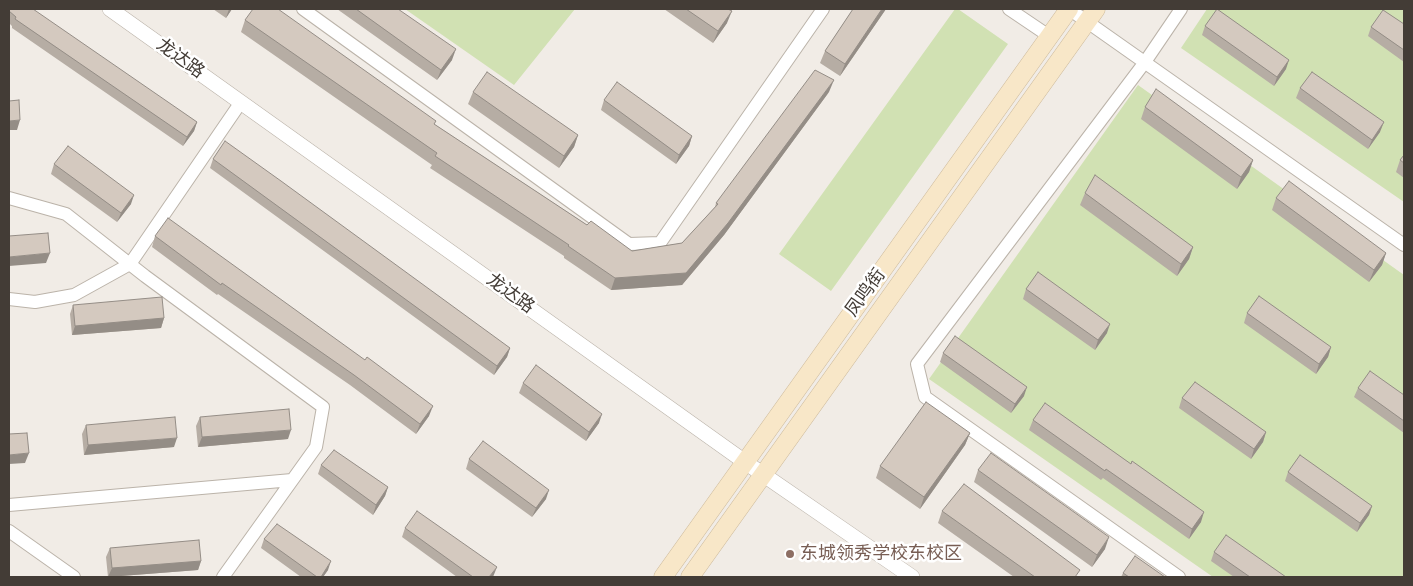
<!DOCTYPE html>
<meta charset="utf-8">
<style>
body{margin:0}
#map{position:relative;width:1413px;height:586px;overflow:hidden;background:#f1ece6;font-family:"Varela Round",sans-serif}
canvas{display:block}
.frame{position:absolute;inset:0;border:10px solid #433c36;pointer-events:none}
</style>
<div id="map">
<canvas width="1413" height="586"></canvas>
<div class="frame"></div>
</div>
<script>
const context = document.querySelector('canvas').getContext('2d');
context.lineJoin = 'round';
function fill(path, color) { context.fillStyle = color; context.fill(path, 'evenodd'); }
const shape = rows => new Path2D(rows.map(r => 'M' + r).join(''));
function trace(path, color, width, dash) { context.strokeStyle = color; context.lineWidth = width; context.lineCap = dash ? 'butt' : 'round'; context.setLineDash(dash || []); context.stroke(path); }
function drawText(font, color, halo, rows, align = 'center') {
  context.font = font + ' "Varela Round","Noto Sans SC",sans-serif'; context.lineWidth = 5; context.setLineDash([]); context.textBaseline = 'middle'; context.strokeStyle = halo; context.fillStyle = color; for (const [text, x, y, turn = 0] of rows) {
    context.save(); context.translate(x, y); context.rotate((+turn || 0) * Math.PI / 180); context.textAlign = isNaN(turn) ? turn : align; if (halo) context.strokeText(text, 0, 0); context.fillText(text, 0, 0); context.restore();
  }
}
fill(shape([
 [405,9,575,9,514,85],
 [955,9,958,9,1008,44,831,291,779,254],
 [1207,9,1404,9,1404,202,1181,48],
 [1138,85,1404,275,1404,577,1213,577,929,379]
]), '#d1e1b3');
const minor = shape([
 [303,9,629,244,660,243,823,9],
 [1009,9,1049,36],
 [1069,9,1404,245],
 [9,198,66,214,145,276,323,407,316,447,223,577],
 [9,299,35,302,74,295,130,264,241,102],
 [9,505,292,480],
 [9,531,74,577],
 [1179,577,925,397,917,364,1145,62,1181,9]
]);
const tertiary = shape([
 [110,9,745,462,912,577]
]);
const secondary = shape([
 [663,577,1069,9],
 [690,577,1096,9]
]);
trace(minor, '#bbb3a9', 14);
trace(tertiary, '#bbb3a9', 16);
trace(secondary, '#ccb99a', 19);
trace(minor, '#fff', 12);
trace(tertiary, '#fff', 15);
trace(secondary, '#f8e7c8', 18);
fill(shape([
 [9,9,197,122,194,131,183,146,12,28,12,26,9,23],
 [213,9,232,9,226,18],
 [337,9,398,9,452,60,437,80],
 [664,9,728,9,727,23,713,43],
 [853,9,886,9,840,76,820,63,825,51],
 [245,20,436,121,434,124,587,225,632,251,682,243,715,207,716,203,829,92,724,235,682,285,611,290,564,258,564,256,430,168,432,165,241,32],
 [1404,24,1404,62,1368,36,1371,27],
 [1205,26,1286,69,1274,86,1202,35],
 [1300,88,1380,132,1368,149,1296,98],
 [473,92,578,135,574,147,559,168,468,104],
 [604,100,692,136,689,146,676,164,601,110],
 [1145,107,1253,160,1249,172,1237,189,1141,119],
 [1404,155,1404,178,1396,172,1400,160],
 [213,159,510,348,507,357,494,375,210,168],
 [54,164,131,204,117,222,51,174],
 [1085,193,1193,247,1189,259,1177,276,1080,205],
 [1276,198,1386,253,1382,265,1369,282,1272,210],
 [155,236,365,360,429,416,416,434,350,385,218,294,217,295,152,247],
 [1026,289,1107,333,1095,350,1023,299],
 [73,305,164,318,161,328,72,335,70,314],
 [1247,313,1331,347,1328,357,1316,374,1244,323],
 [943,353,1024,396,1011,413,940,362],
 [523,383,599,423,586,441,519,393],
 [1358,388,1404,395,1404,433,1354,397],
 [1182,398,1266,432,1263,442,1251,459,1179,408],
 [200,417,288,439,198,447,196,426],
 [1033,420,1131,464,1201,522,1189,539,1103,478,1101,480,1029,430],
 [86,425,174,447,84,455,82,434],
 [970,433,965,445,920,509,876,478,880,466],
 [469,459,546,499,532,517,466,469],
 [321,465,388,487,385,496,373,515,318,474],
 [978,470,1105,549,1092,567,974,482],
 [1288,472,1372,506,1369,515,1357,532,1285,481],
 [942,511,1078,577,1014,577,938,523],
 [405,528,493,577,457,577,402,537],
 [264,539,328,570,323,577,301,577,261,548],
 [110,548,201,561,198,570,108,577,106,557],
 [1214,552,1286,577,1234,577,1211,561],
 [1123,573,1165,577,1121,577]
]), '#b6ada4');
fill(shape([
 [229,9,232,9,226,18],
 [882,9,886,9,840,76,845,64],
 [732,11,727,23,713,43,718,31],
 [456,49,452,60,437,80,441,70],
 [1289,60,1286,69,1274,86,1277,77],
 [834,80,829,92,724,235,682,285,611,290,615,278,686,273],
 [20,120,17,130,9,130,9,121],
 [197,122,194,131,183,146,187,137],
 [1384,122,1380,132,1368,149,1372,140],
 [578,135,574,147,559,168,564,156],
 [692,136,689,146,676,164,679,155],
 [1253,160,1249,172,1237,189,1241,177],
 [134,195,131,204,117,222,121,213],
 [1193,247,1189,259,1177,276,1181,264],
 [50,253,46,263,9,266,9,257],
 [1386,253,1382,265,1369,282,1374,270],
 [164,318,161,328,72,335,75,326],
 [1110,324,1107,333,1095,350,1098,340],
 [1331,347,1328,357,1316,374,1319,364],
 [510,348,507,357,494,375,497,366],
 [1027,387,1024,396,1011,413,1015,404],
 [433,406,429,416,416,434,420,424],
 [602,414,599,423,586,441,589,432],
 [291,430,288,439,198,447,202,437],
 [1266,432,1263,442,1251,459,1254,449],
 [970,433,965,445,920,509,924,497],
 [177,438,174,447,84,455,88,445],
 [29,453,25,463,9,464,9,455],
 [388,487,385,496,373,515,376,505],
 [549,490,546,499,532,517,536,508],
 [1372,506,1369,515,1357,532,1360,523],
 [1204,512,1201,522,1189,539,1192,529],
 [1109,537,1105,549,1092,567,1097,555],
 [201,561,198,570,108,577,112,568],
 [331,561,328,570,323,577,321,577],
 [497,567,493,577,489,577]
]), '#948d86');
const building = shape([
 [9,9,33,9,197,122,187,137,15,19,16,17,9,11,9,9],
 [253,9,278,9,436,121,434,124,587,225,591,221,632,251,682,243,718,204,716,203,815,70,834,80,728,223,686,273,615,278,568,246,569,245,435,156,437,153,245,20,253,9],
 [356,9,398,9,456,49,441,70,356,9],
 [686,9,728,9,732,11,718,31,686,9],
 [853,9,882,9,845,64,825,51,853,9],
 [1217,9,1289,60,1277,77,1205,26,1217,9],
 [1383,10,1404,24,1404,50,1371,27,1383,10],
 [487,72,578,135,564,156,473,92,487,72],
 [1312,72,1384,122,1372,140,1300,88,1312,72],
 [617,82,692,136,679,155,604,100,617,82],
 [1156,89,1253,160,1241,177,1145,107,1156,89],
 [19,100,20,120,9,121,9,101,19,100],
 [225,141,281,181,510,348,497,366,213,159,225,141],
 [68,146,134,195,121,213,54,164,68,146],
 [1404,155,1404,163,1400,160,1404,155],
 [1095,175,1193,247,1181,264,1085,193,1095,175],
 [1289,181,1386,253,1374,270,1276,198,1289,181],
 [168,218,365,360,367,357,433,406,420,424,354,375,222,283,221,285,155,236,168,218],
 [48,233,50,253,9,257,9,236,48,233],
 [1038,272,1110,324,1098,340,1026,289,1038,272],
 [1259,296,1331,347,1319,364,1247,313,1259,296],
 [162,297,164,318,75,326,73,305,162,297],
 [955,336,1027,387,1015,404,943,353,955,336],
 [536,365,602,414,589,432,523,383,536,365],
 [1370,371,1404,395,1404,421,1358,388,1370,371],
 [1195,382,1266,432,1254,449,1182,398,1195,382],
 [926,402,970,433,924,497,880,466,926,402],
 [1045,403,1131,464,1132,461,1204,512,1192,529,1106,469,1105,471,1033,420,1045,403],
 [289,409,291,430,202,437,200,417,289,409],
 [175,417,177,438,88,445,86,425,175,417],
 [27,433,29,453,9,455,9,434,27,433],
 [483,441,549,490,536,508,469,459,483,441],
 [334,450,388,487,376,505,321,465,334,450],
 [991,453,1109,537,1097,555,978,470,991,453],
 [1300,455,1372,506,1360,523,1288,472,1300,455],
 [964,484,1080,570,1075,577,1035,577,942,511,964,484],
 [417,511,497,567,489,577,473,577,405,528,417,511],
 [277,524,331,561,321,577,317,577,264,539,277,524],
 [1226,535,1286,577,1250,577,1214,552,1226,535],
 [199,540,201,561,112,568,110,548,199,540],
 [1135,556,1165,577,1129,577,1123,573,1135,556]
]);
fill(building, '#d4c9bf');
trace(building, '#948d86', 1);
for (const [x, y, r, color] of [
 [790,554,5,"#8d6e63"]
]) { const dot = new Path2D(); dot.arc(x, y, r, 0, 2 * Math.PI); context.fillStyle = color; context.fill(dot); trace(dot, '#fff', 2); }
drawText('18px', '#433c36', '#fff', [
 ["龙达路",180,59,36],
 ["凤鸣街",866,293,-54],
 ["龙达路",510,294,36]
]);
drawText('18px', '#785e54', '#fff', [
 ["东城领秀学校东校区",800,554]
], 'left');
</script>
